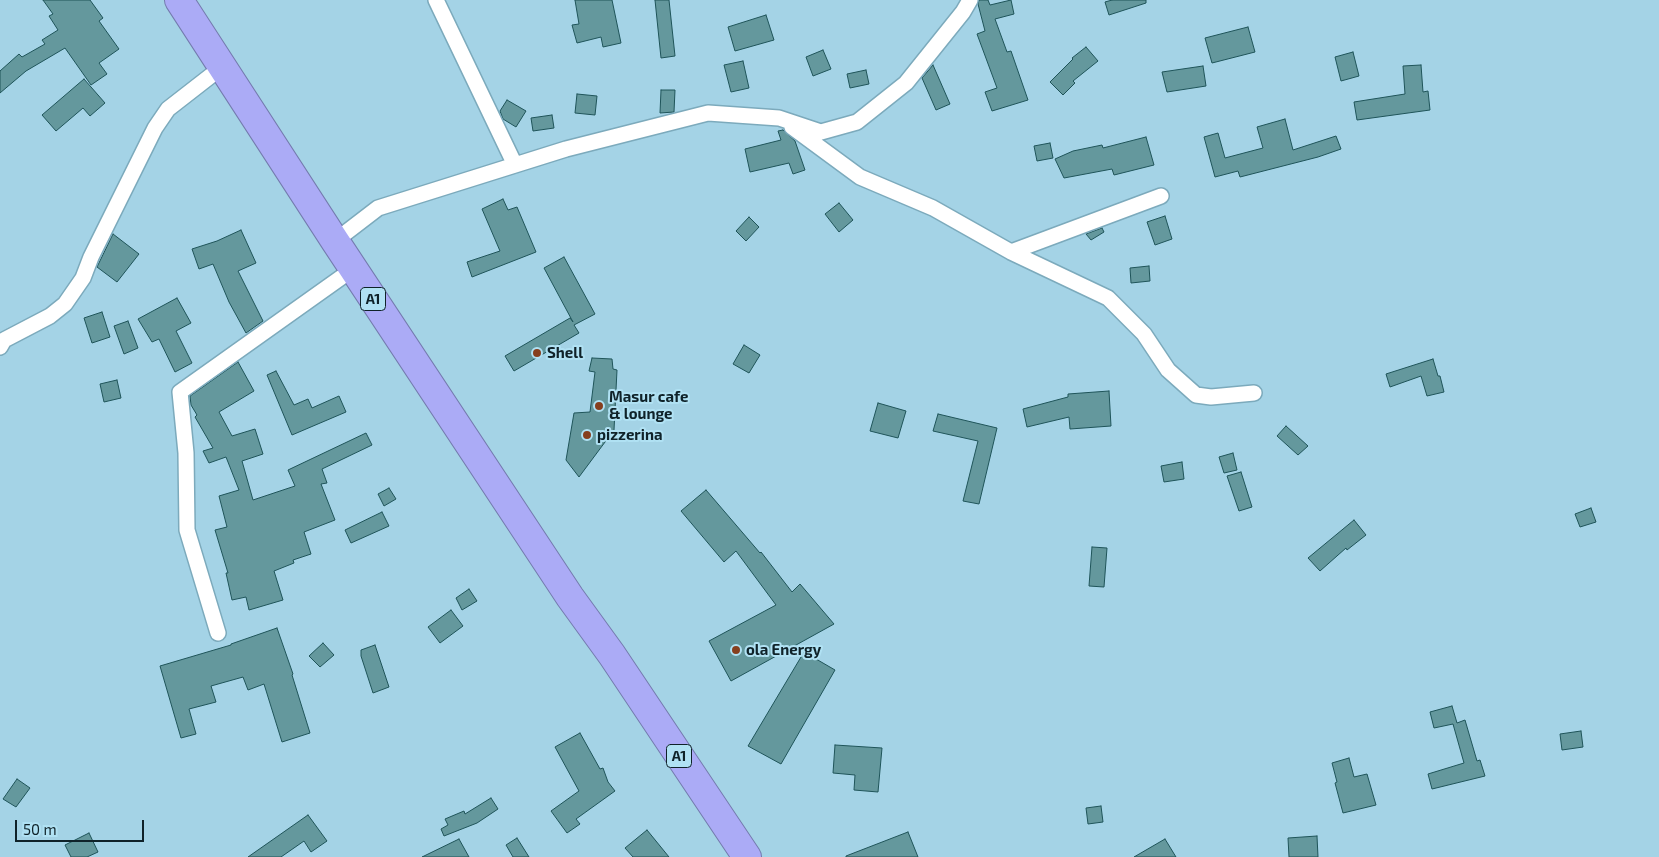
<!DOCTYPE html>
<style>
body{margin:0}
#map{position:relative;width:1659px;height:857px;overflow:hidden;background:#a4d3e6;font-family:"Exo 2",sans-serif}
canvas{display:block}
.scale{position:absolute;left:15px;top:820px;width:129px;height:22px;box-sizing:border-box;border:2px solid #0f2229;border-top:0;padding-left:6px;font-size:15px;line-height:18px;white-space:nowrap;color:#0f2229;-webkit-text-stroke:4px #b0e1f3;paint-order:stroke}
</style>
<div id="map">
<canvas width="1659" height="857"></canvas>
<div class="scale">50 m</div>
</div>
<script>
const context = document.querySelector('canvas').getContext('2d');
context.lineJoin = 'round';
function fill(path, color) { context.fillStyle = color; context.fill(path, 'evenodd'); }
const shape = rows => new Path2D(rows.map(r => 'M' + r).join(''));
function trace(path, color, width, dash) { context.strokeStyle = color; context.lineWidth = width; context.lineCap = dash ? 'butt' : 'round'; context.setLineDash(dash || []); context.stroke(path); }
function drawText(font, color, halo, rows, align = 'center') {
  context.font = font + ' "Exo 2",sans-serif'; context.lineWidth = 4; context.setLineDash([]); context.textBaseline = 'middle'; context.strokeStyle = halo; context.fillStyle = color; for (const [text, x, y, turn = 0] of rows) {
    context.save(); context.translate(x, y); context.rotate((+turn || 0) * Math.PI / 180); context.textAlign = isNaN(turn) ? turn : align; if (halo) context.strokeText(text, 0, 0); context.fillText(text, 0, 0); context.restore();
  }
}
const building = shape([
 [43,0,90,0,103,18,99,21,119,49,99,63,107,74,91,85,65,48,26,71,0,93,0,71,19,54,22,57,45,44,42,40,58,30,49,16,53,14,43,0],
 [575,0,612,0,621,43,603,47,601,37,577,43,572,25,579,24,575,0],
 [655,0,669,0,675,56,661,58,655,0],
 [979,0,988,0,990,5,1011,0,1014,14,995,19,1007,52,1011,51,1028,100,992,111,985,92,997,88,977,34,985,31,978,4,979,0],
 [1112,0,1146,0,1146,3,1109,15,1105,2,1112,0],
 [766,15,774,40,735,51,728,27,766,15],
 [1248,27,1255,52,1212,63,1205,38,1248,27],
 [1086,47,1098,61,1073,81,1075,83,1063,95,1050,82,1073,59,1072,58,1086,47],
 [823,50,831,69,813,76,806,57,823,50],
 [1353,52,1359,76,1341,81,1335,57,1353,52],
 [743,61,749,88,731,92,724,65,743,61],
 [933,65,950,104,936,110,922,78,933,65],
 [1421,65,1423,92,1428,91,1430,110,1357,120,1354,102,1405,94,1403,66,1421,65],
 [1203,66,1206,86,1167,92,1162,72,1203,66],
 [866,70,869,84,850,88,847,74,866,70],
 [84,79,105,103,90,116,83,108,56,131,42,115,84,79],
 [661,90,675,90,674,112,660,113,661,90],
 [577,94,597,96,595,115,575,113,577,94],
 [507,100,526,111,516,127,503,119,500,111,507,100],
 [552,115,554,128,533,131,531,118,552,115],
 [1285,119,1293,150,1336,136,1341,149,1318,157,1240,177,1238,171,1215,177,1204,137,1218,133,1225,158,1263,148,1257,127,1285,119],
 [783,130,795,141,805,170,793,174,789,163,750,172,745,149,781,140,778,131,783,130],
 [1146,137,1154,165,1114,175,1112,169,1064,178,1055,159,1073,151,1102,145,1103,148,1146,137],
 [1050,143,1053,158,1037,161,1034,146,1050,143],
 [503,199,508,210,517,207,536,252,472,277,467,262,500,251,482,209,503,199],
 [839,203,853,220,839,232,825,214,839,203],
 [1165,216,1172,239,1155,245,1147,222,1165,216],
 [749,217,759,227,746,241,736,231,749,217],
 [1102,228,1104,232,1091,240,1086,234,1102,228],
 [241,230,256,263,238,271,263,321,246,333,229,302,213,264,199,269,192,249,217,241,241,230],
 [113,234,139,254,117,282,97,267,113,234],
 [564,257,595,314,574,325,579,333,514,371,505,356,570,318,573,322,544,268,564,257],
 [1149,266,1150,281,1131,283,1130,268,1149,266],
 [177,298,191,323,176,331,192,363,175,372,159,339,152,342,138,319,177,298],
 [102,312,110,337,92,343,84,318,102,312],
 [128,321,138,348,124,354,114,326,128,321],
 [744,345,760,355,749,373,733,364,744,345],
 [592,358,612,359,613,369,617,370,614,430,579,477,566,460,574,413,590,412,595,372,589,371,592,358],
 [1433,359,1438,376,1440,376,1444,392,1427,396,1421,376,1390,387,1386,374,1433,359],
 [238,362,254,391,219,412,232,436,255,429,263,454,242,461,253,500,295,486,288,470,366,433,372,445,322,469,327,483,321,484,335,520,304,532,311,554,293,560,294,563,274,571,283,600,249,610,246,597,232,600,226,573,228,573,215,530,227,527,219,496,239,490,226,457,209,463,203,451,213,448,195,417,197,415,191,405,190,396,238,362],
 [276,371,294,405,308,399,312,408,339,396,346,412,292,435,267,375,276,371],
 [117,380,121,398,104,402,100,384,117,380],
 [1109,391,1111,426,1070,429,1069,417,1027,427,1023,409,1068,397,1068,394,1109,391],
 [878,403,906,411,898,438,870,431,878,403],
 [938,414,997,428,979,504,963,501,978,441,933,431,938,414],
 [1286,426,1308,446,1298,455,1277,436,1286,426],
 [1233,453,1237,470,1224,473,1219,457,1233,453],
 [1182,462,1184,479,1164,482,1161,466,1182,462],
 [1241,472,1252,507,1239,511,1227,476,1241,472],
 [389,488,396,499,384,506,378,494,389,488],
 [706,490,760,553,761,552,792,592,800,584,834,624,731,681,709,641,776,605,736,551,724,562,681,511,706,490],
 [1591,508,1596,522,1580,527,1575,514,1591,508],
 [382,512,389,526,351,543,345,530,382,512],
 [1354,520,1366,535,1347,550,1346,548,1320,571,1308,558,1354,520],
 [1092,547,1107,548,1104,587,1089,586,1092,547],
 [469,589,477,601,462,610,456,598,469,589],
 [451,610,463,626,440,643,428,627,451,610],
 [277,628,293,674,292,675,310,733,282,742,264,684,248,690,243,677,211,686,216,702,189,709,196,734,181,738,160,666,231,645,231,644,277,628],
 [323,643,334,655,320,667,309,656,323,643],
 [375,645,389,687,373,693,361,656,361,650,375,645],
 [804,652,835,670,781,764,748,746,804,652],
 [1452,706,1457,723,1465,720,1477,761,1480,760,1485,776,1432,789,1428,774,1464,763,1453,724,1434,728,1430,712,1452,706],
 [1581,731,1583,747,1562,750,1560,734,1581,731],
 [580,733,600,769,603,768,608,782,615,791,576,819,580,824,567,833,551,811,579,791,555,747,580,733],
 [835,745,882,748,878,792,854,790,855,775,833,773,835,745],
 [1349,758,1354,777,1367,774,1376,805,1343,813,1335,783,1337,782,1332,763,1349,758],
 [17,779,30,788,16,807,3,799,17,779],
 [491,798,498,809,477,823,444,836,441,829,448,825,445,819,464,811,465,814,491,798],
 [1101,806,1103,822,1088,824,1086,808,1101,806],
 [308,815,327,841,311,852,304,841,281,857,248,857,308,815],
 [647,830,669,857,633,857,625,848,647,830],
 [908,832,918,857,846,857,846,856,908,832],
 [89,833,98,852,87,857,71,857,65,845,89,833],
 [1317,836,1318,857,1289,857,1288,838,1317,836],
 [517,838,529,857,513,857,506,845,517,838],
 [459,839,469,857,422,857,459,839],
 [1165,839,1176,857,1134,857,1165,839]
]);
fill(building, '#64989d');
trace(building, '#1f5459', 1);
const street = shape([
 [436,0,515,165],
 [792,127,860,177,933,208,1011,252,1108,298,1144,334,1168,370,1196,395,1211,397,1254,393],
 [335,241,378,208,566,149,708,113,779,118,821,132,857,122,906,83,963,12,970,0],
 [1011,252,1161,196],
 [0,347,4,340,50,316,65,304,83,278,91,257,155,128,168,109,222,67],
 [218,633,187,530,186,453,180,392,353,269]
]);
const highway = shape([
 [179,0,335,241,570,597,612,655,747,857]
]);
trace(street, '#7caabc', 18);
trace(highway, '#747bae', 30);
trace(street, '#fff', 15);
trace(highway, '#ababf6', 28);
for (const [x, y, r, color] of [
 [537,353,5,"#863f1e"],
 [599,406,5,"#863f1e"],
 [587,435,5,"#863f1e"],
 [736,650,5,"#863f1e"]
]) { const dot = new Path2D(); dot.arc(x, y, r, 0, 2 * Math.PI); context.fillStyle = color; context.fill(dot); trace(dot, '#b0e1f3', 2); }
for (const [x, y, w] of [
 [373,299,25],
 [679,756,25]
]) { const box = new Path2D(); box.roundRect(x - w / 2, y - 11.5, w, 23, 4); context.fillStyle = '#b0e1f3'; context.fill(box); trace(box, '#0f2229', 1); }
drawText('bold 14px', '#0f2229', null, [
 ["A1",373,299],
 ["A1",679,756]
]);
drawText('bold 15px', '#0f2229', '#b0e1f3', [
 ["Shell",547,353],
 ["Masur cafe",609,397],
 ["& lounge",609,414],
 ["pizzerina",597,435],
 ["ola Energy",746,650]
], 'left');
</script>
